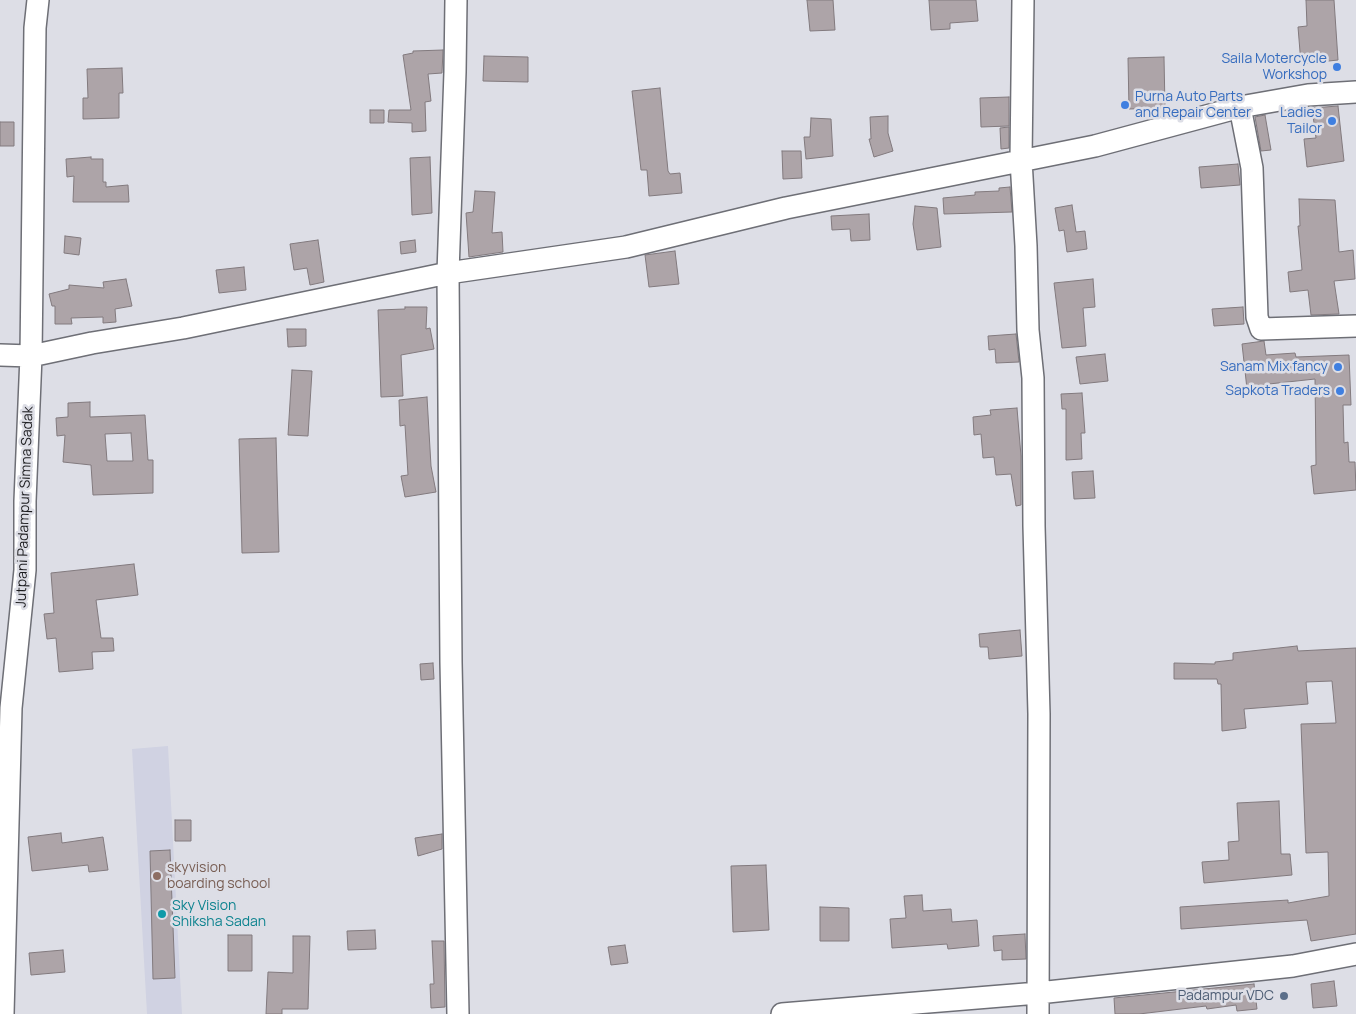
<!DOCTYPE html>
<style>
body{margin:0}
canvas{display:block;background:#dddee6}
</style>
<canvas width="1356" height="1014"></canvas>
<script>
const context = document.querySelector('canvas').getContext('2d');
context.lineJoin = 'round';
function fill(path, color) { context.fillStyle = color; context.fill(path, 'evenodd'); }
const shape = rows => new Path2D(rows.map(r => 'M' + r).join(''));
function trace(path, color, width, dash) { context.strokeStyle = color; context.lineWidth = width; context.lineCap = dash ? 'butt' : 'round'; context.setLineDash(dash || []); context.stroke(path); }
function drawText(font, color, halo, rows, align = 'center') {
  context.font = font + ' Manrope,sans-serif'; context.lineWidth = 5; context.setLineDash([]); context.textBaseline = 'middle'; context.strokeStyle = halo; context.fillStyle = color; for (const [text, x, y, turn = 0] of rows) {
    context.save(); context.translate(x, y); context.rotate((+turn || 0) * Math.PI / 180); context.textAlign = isNaN(turn) ? turn : align; if (halo) context.strokeText(text, 0, 0); context.fillText(text, 0, 0); context.restore();
  }
}
fill(shape([
 [168,746,182,1014,147,1014,132,749]
]), '#d0d2e2');
const building = shape([
 [807,0,833,0,835,30,810,31,807,0],
 [929,0,976,0,978,21,950,23,950,29,931,30,929,0],
 [1306,0,1334,0,1338,60,1301,64,1298,27,1307,26,1306,0],
 [443,50,442,73,428,74,431,101,425,102,426,131,412,132,412,123,388,122,389,110,411,110,403,55,413,53,413,51,443,50],
 [484,56,528,57,528,82,483,81,484,56],
 [1164,57,1165,108,1129,109,1128,58,1164,57],
 [122,68,123,93,119,93,119,118,83,119,83,98,88,98,87,69,122,68],
 [660,88,668,171,670,174,680,173,682,193,649,196,647,170,641,170,632,91,660,88],
 [1009,97,1009,126,981,127,980,98,1009,97],
 [1338,106,1344,161,1307,167,1304,139,1316,138,1312,108,1338,106],
 [370,110,384,110,384,123,370,123,370,110],
 [1265,115,1271,150,1261,151,1255,117,1265,115],
 [888,116,888,133,893,151,874,157,869,139,871,139,870,117,888,116],
 [811,118,831,119,833,156,806,159,804,137,810,137,811,118],
 [0,122,14,122,14,146,0,146,0,122],
 [1009,127,1009,148,1001,149,1000,128,1009,127],
 [782,151,801,151,802,178,783,179,782,151],
 [91,157,91,159,103,159,103,182,106,182,106,187,128,185,129,202,73,202,74,176,67,177,66,159,91,157],
 [430,157,432,213,412,215,410,158,430,157],
 [1238,164,1240,185,1201,188,1199,167,1238,164],
 [1010,187,1012,212,944,214,943,198,975,195,975,192,999,191,999,188,1010,187],
 [475,191,495,192,492,233,502,232,503,252,469,257,466,213,473,212,475,191],
 [1299,199,1335,200,1339,252,1353,250,1355,279,1334,281,1339,314,1311,315,1308,290,1290,292,1288,272,1302,270,1298,226,1300,226,1299,199],
 [1072,205,1076,232,1085,231,1087,249,1067,252,1064,230,1059,231,1055,208,1072,205],
 [915,206,937,208,941,247,917,250,913,224,915,206],
 [869,214,870,240,851,241,850,229,832,230,831,216,869,214],
 [65,236,81,238,79,255,64,253,65,236],
 [318,240,324,282,310,285,307,268,294,270,290,244,318,240],
 [415,240,416,252,401,254,400,242,415,240],
 [675,251,679,284,649,287,645,255,675,251],
 [244,267,246,290,219,293,216,270,244,267],
 [126,279,132,306,115,309,116,322,103,323,103,317,71,318,72,324,55,324,55,306,52,306,49,294,69,289,69,285,104,288,103,282,126,279],
 [1093,279,1095,307,1083,308,1086,346,1062,348,1054,283,1093,279],
 [405,307,427,307,426,329,430,328,434,349,401,355,403,396,381,397,378,310,405,309,405,307],
 [1243,307,1244,324,1214,326,1212,309,1243,307],
 [287,329,306,329,306,346,288,347,287,329],
 [1016,334,1019,362,996,363,995,349,989,350,988,336,1016,334],
 [1264,341,1266,355,1295,353,1296,357,1349,355,1351,405,1343,405,1344,443,1348,442,1349,462,1355,462,1356,490,1314,494,1311,466,1316,465,1315,379,1269,384,1269,387,1247,389,1242,344,1264,341],
 [1105,354,1108,381,1080,384,1076,357,1105,354],
 [292,370,312,371,308,436,288,435,292,370],
 [1082,393,1085,433,1081,433,1082,459,1066,460,1066,409,1062,409,1061,394,1082,393],
 [427,397,431,466,436,492,405,497,401,476,408,475,405,425,400,426,399,400,427,397],
 [90,402,90,417,145,415,148,460,153,460,153,493,93,495,91,465,63,462,65,435,57,436,56,418,68,417,68,403,90,402],
 [131,433,133,461,107,461,105,434,131,433],
 [1017,408,1021,456,1021,505,1016,506,1011,474,996,475,994,457,983,458,981,434,974,435,973,417,991,415,990,410,1017,408],
 [276,438,279,552,242,553,239,439,276,438],
 [1093,471,1095,498,1074,499,1072,472,1093,471],
 [134,564,138,595,96,600,101,638,113,638,114,651,92,652,93,669,59,672,56,638,47,639,44,614,54,613,51,573,134,564],
 [1020,630,1022,656,989,659,988,647,980,647,979,634,1020,630],
 [1297,646,1298,651,1356,648,1356,934,1311,941,1307,920,1181,929,1180,907,1288,900,1288,903,1329,896,1328,852,1306,853,1301,724,1336,723,1332,681,1306,682,1308,704,1244,709,1246,728,1222,731,1221,684,1218,684,1217,679,1174,679,1174,663,1215,664,1215,662,1233,660,1233,653,1297,646],
 [433,663,434,679,421,680,420,664,433,663],
 [1279,801,1281,854,1290,854,1292,875,1204,883,1202,862,1229,860,1228,842,1239,841,1237,803,1279,801],
 [175,820,191,820,191,841,175,841,175,820],
 [61,833,62,843,103,837,108,870,89,872,88,865,32,871,28,837,61,833],
 [442,834,442,849,418,856,415,838,442,834],
 [170,850,175,978,153,979,150,851,170,850],
 [766,865,769,930,733,932,731,866,766,865],
 [922,895,923,911,951,909,952,922,977,920,979,946,948,949,947,944,892,948,890,919,906,918,904,896,922,895],
 [820,907,849,908,849,941,820,941,820,907],
 [375,930,376,949,348,950,347,931,375,930],
 [1025,934,1026,959,1002,960,1002,950,994,951,993,936,1025,934],
 [228,935,252,935,252,971,228,971,228,935],
 [293,936,310,936,308,1009,282,1009,282,1014,266,1014,268,972,293,973,293,936],
 [432,941,444,941,445,1007,431,1008,430,984,434,984,432,941],
 [625,945,628,963,611,965,608,947,625,945],
 [63,950,65,972,31,975,29,953,63,950],
 [1334,981,1337,1006,1313,1008,1311,984,1334,981],
 [1254,984,1257,1009,1237,1011,1236,1005,1207,1009,1206,1006,1139,1014,1115,1014,1114,998,1254,984]
]);
fill(building, '#ada4a8');
trace(building, '#827a7e', 1);
const minor = shape([
 [456,0,455,72,448,273,451,662,458,1014],
 [1023,0,1021,160,1026,246,1028,330,1033,378,1034,526,1039,714,1038,1014],
 [1240,107,1252,168,1257,317,1261,329,1356,326],
 [0,355,31,356,92,343,183,328,448,273,626,247,786,208,1095,146,1240,107,1308,95,1356,92],
 [3,1014,11,708,25,570,25,501,31,356,35,28,38,0],
 [782,1014,1038,993,1293,966,1356,954]
]);
trace(minor, '#6e6f76', 24);
trace(minor, '#fff', 21);
for (const [x, y, r, color] of [
 [1337,67,5,"#3f7fe0"],
 [1125,105,5,"#3f7fe0"],
 [1332,121,5,"#3f7fe0"],
 [1338,367,5,"#3f7fe0"],
 [1340,391,5,"#3f7fe0"],
 [157,876,5,"#8d6e63"],
 [162,914,5,"#0f9aa8"],
 [1284,996,5,"#5c6f8a"]
]) { const dot = new Path2D(); dot.arc(x, y, r, 0, 2 * Math.PI); context.fillStyle = color; context.fill(dot); trace(dot, '#dddee6', 2); }
drawText('14px', '#366cbe', '#dddee6', [
 ["Saila Motercycle",1327,59],
 ["Workshop",1327,75],
 ["Purna Auto Parts",1135,97,"left"],
 ["and Repair Center",1135,113,"left"],
 ["Ladies",1322,113],
 ["Tailor",1322,129],
 ["Sanam Mix fancy",1328,367],
 ["Sapkota Traders",1330,391]
], 'right');
drawText('14px', '#1b1b1e', '#dddee6', [
 ["Jutpani Padampur Simna Sadak",25,507,-88]
]);
drawText('14px', '#785e54', '#dddee6', [
 ["skyvision",167,868],
 ["boarding school",167,884]
], 'left');
drawText('14px', '#0d838f', '#dddee6', [
 ["Sky Vision",172,906],
 ["Shiksha Sadan",172,922]
], 'left');
drawText('14px', '#4e5e75', '#dddee6', [
 ["Padampur VDC",1274,996]
], 'right');
</script>
